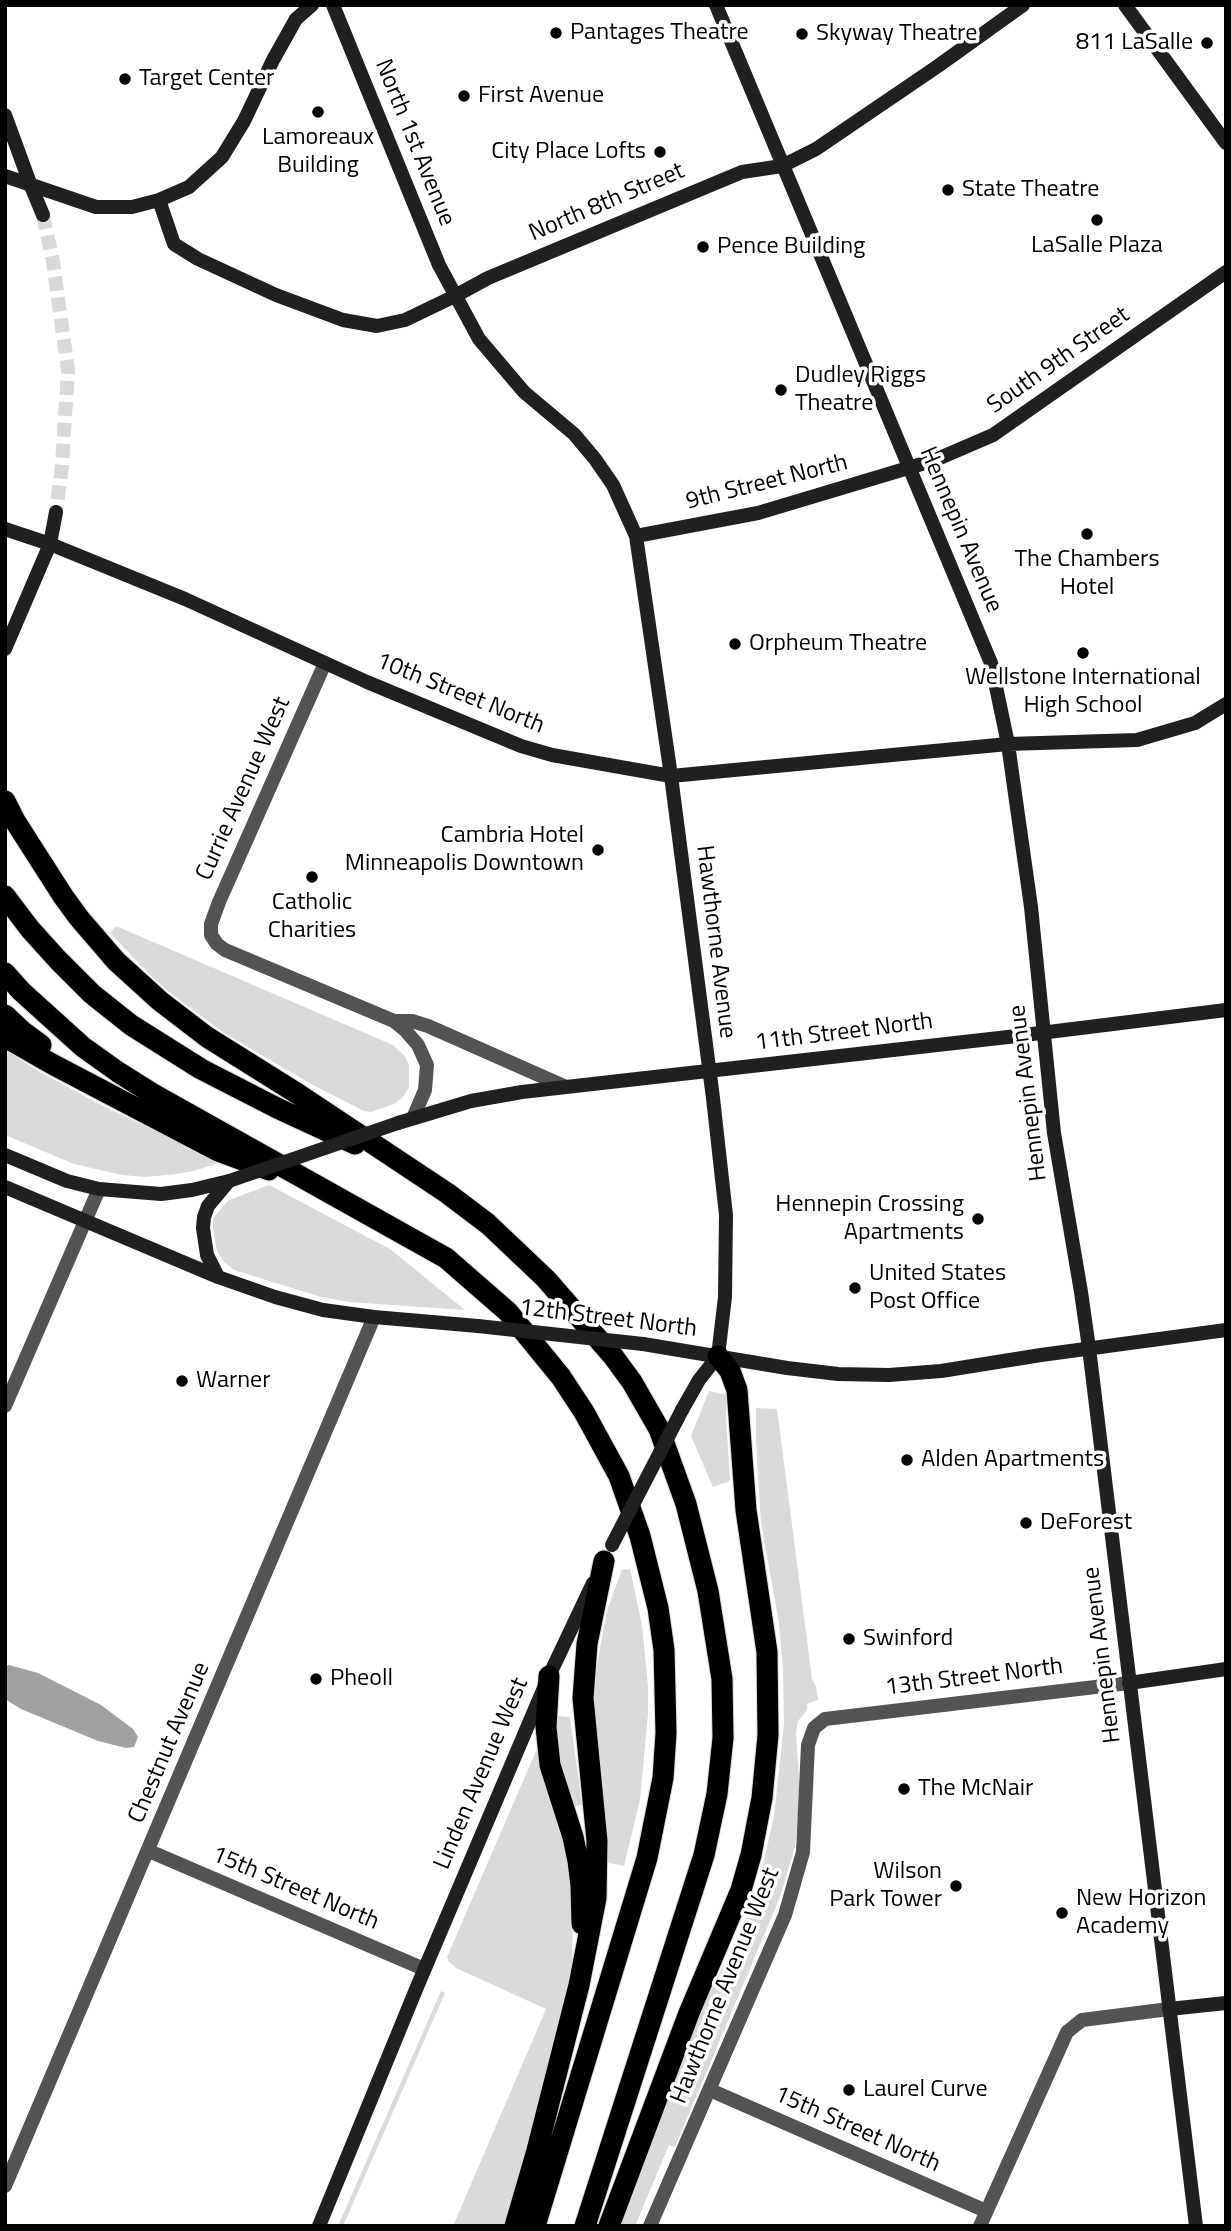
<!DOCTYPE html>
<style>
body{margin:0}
#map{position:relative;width:1231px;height:2231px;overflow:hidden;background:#fff;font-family:"Titillium Web",sans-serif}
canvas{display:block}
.frame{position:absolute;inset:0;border:7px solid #000;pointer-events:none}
</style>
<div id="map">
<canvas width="1231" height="2231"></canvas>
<div class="frame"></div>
</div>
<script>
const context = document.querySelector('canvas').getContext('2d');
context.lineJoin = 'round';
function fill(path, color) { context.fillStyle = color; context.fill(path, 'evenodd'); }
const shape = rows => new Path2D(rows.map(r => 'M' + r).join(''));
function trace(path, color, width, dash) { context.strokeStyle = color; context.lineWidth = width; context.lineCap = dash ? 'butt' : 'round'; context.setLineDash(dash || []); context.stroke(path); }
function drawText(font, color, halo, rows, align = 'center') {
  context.font = font + ' "Titillium Web",sans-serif'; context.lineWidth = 7; context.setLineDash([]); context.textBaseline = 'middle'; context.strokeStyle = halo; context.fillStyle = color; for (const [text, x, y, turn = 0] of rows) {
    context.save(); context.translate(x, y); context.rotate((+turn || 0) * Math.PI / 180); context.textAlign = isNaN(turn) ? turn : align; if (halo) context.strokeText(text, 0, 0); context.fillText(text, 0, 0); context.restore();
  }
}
fill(shape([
 [116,926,393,1045,405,1056,409,1066,409,1087,403,1097,394,1104,371,1112,364,1111,311,1084,224,1033,169,992,147,972,110,933],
 [5,1050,40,1072,101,1105,221,1162,194,1171,176,1174,146,1177,122,1175,74,1164,5,1135],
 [269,1185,390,1249,465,1310,349,1302,321,1297,234,1270,224,1262,217,1251,213,1228,213,1218,229,1200],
 [709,1391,727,1395,726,1417,730,1481,713,1487,691,1436],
 [756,1408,777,1409,812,1679,816,1686,818,1700,807,1704,807,1710,798,1721,796,1733,800,1793,795,1847,780,1897,675,2147,669,2145,635,2226,619,2226,702,2008,744,1925,757,1891,774,1816,784,1725,783,1672,779,1623,761,1523,756,1442],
 [630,1569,642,1625,648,1686,648,1714,640,1800,624,1866,605,1862,594,1716,594,1681,607,1610,622,1570],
 [556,1716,570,1717,582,1805,570,1807,556,1763],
 [536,1751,540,1752,565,1839,573,1890,572,1974,568,2001,506,2226,453,2226,546,2009,456,1968,449,1962,447,1957],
 [441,1991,445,1993,343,2226,338,2226]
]), '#dadada');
fill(shape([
 [9,1665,38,1673,101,1705,133,1729,138,1737,134,1747,126,1748,98,1741,21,1709,8,1701,5,1698,5,1666]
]), '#a1a1a1');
trace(shape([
 [43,215,53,262,68,370,62,465,56,512]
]), '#d9d9d9', 14, [14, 7]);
const highway = shape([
 [5,801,15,821,63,896,79,918,116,961,160,1001,207,1037,298,1094,447,1193,488,1224,546,1279,613,1356,632,1382,659,1429,686,1504,708,1591,722,1679,723,1738,717,1794,704,1855,585,2226],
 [5,896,30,929,58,960,92,994,131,1025,201,1069,277,1108,355,1144],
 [5,973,21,991,83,1047,118,1072,153,1094,446,1258,508,1312,561,1377,584,1412,619,1476,640,1536,658,1608,664,1650,666,1733,663,1778,647,1858,535,2226],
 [5,1015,22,1031,41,1045],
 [5,1037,52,1064,218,1151,269,1170],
 [549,1676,546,1727,550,1765,573,1837,578,1861,581,1886,582,1924],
 [515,2226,536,2154,579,1985,596,1898,597,1841,583,1698,587,1644,604,1561],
 [609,2226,689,2013,741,1890,751,1855,762,1798,768,1735,767,1652,746,1510,737,1390,730,1371,718,1356]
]);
trace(highway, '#dbdbdb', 23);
trace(shape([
 [325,663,219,902,211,924,211,935,217,944,225,950,394,1021,405,1030,418,1045,427,1065,425,1090,413,1118],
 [394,1021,412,1021,428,1026,566,1087],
 [5,1406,99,1189],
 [149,1851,424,1969],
 [710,2090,986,2211],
 [5,2186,374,1317],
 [650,2226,785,1915,803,1852,808,1745,814,1728,825,1719,1129,1683],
 [980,2226,1067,2032,1082,2020,1169,2009]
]), '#535353', 14);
trace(shape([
 [333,5,439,265,479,339,524,392,574,434,595,459,613,485,636,536,671,776,713,1098,726,1215,725,1297,718,1356],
 [716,5,991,663,1008,744,1031,907,1054,1133,1081,1292,1089,1348,1196,2226],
 [1125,5,1226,143],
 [5,115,31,186,43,215],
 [5,176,96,207,132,207,159,200,189,187,222,157,244,121,273,60,296,19,312,5],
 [159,200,174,244,198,259,276,295,343,320,377,326,405,320,455,296,488,278,742,172,782,166,816,149,938,66,1023,5],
 [5,529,50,544,185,599,367,682,521,746,552,755,671,776,1008,744,1137,740,1195,723,1226,704],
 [636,536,758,513,935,460,993,435,1226,272],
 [5,649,50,544,56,512],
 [398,1123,471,1101,522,1092,1008,1037,1226,1010],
 [5,1155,67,1181,99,1189,161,1194,192,1190,229,1181],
 [5,1187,218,1277,275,1297,323,1310,374,1317,478,1326],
 [218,1277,207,1255,203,1228,204,1217,208,1206,228,1182],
 [643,1344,787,1368,838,1374,889,1375,941,1371,1041,1355,1226,1330],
 [682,1410,699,1380,718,1356],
 [1129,1683,1226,1669],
 [1169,2009,1226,2003],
 [319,2226,417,1987,549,1676,593,1583]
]), '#202020', 14);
trace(highway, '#000', 21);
trace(shape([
 [229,1181,398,1123],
 [478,1326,643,1344],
 [612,1545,682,1410]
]), '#202020', 14);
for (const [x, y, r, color] of [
 [556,33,7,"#000"],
 [802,34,7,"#000"],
 [1207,43,7,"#000"],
 [125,79,7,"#000"],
 [464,96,7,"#000"],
 [318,112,7,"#000"],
 [660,152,7,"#000"],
 [948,190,7,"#000"],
 [1097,220,7,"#000"],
 [703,247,7,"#000"],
 [781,390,7,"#000"],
 [1087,534,7,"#000"],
 [735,644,7,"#000"],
 [1083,653,7,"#000"],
 [598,850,7,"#000"],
 [312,877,7,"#000"],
 [978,1219,7,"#000"],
 [855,1288,7,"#000"],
 [182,1381,7,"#000"],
 [907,1460,7,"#000"],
 [1026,1523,7,"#000"],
 [849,1639,7,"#000"],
 [316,1679,7,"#000"],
 [904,1789,7,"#000"],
 [956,1886,7,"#000"],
 [1062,1913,7,"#000"],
 [849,2090,7,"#000"]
]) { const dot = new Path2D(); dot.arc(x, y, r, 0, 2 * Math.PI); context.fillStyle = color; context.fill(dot); trace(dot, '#fff', 2.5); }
drawText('24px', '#000', '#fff', [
 ["Pantages Theatre",570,33],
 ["Skyway Theatre",816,34],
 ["811 LaSalle",1193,43,"right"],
 ["Target Center",139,79],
 ["First Avenue",478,96],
 ["Lamoreaux",318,138,"center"],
 ["Building",318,166,"center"],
 ["City Place Lofts",646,152,"right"],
 ["State Theatre",962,190],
 ["LaSalle Plaza",1097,246,"center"],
 ["Pence Building",717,247],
 ["Dudley Riggs",795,376],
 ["Theatre",795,404],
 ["The Chambers",1087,560,"center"],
 ["Hotel",1087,588,"center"],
 ["Orpheum Theatre",749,644],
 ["Wellstone International",1083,678,"center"],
 ["High School",1083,706,"center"],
 ["Cambria Hotel",584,836,"right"],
 ["Minneapolis Downtown",584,864,"right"],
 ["Catholic",312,903,"center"],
 ["Charities",312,931,"center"],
 ["Hennepin Crossing",964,1205,"right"],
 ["Apartments",964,1233,"right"],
 ["United States",869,1274],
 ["Post Office",869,1302],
 ["Warner",196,1381],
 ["Alden Apartments",921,1460],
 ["DeForest",1040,1523],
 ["Swinford",863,1639],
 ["Pheoll",330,1679],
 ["The McNair",918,1789],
 ["Wilson",942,1872,"right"],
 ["Park Tower",942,1900,"right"],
 ["New Horizon",1076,1899],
 ["Academy",1076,1927],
 ["Laurel Curve",863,2090]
], 'left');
drawText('24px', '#000', '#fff', [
 ["North 1st Avenue",414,143,68],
 ["North 8th Street",607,203,-23],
 ["South 9th Street",1059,361,-35],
 ["9th Street North",767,483,-14],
 ["Hennepin Avenue",960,530,67],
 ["10th Street North",460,694,22],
 ["Currie Avenue West",244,789,-66],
 ["Hawthorne Avenue",715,942,83],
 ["11th Street North",844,1033,-7],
 ["Hennepin Avenue",1029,1093,-97],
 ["12th Street North",608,1319,7],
 ["Hennepin Avenue",1103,1655,-97],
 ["13th Street North",974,1678,-7],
 ["Chestnut Avenue",170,1743,-67],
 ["Linden Avenue West",482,1774,-67],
 ["15th Street North",295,1889,23],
 ["Hawthorne Avenue West",726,1986,-68],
 ["15th Street North",857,2130,24]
]);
</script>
